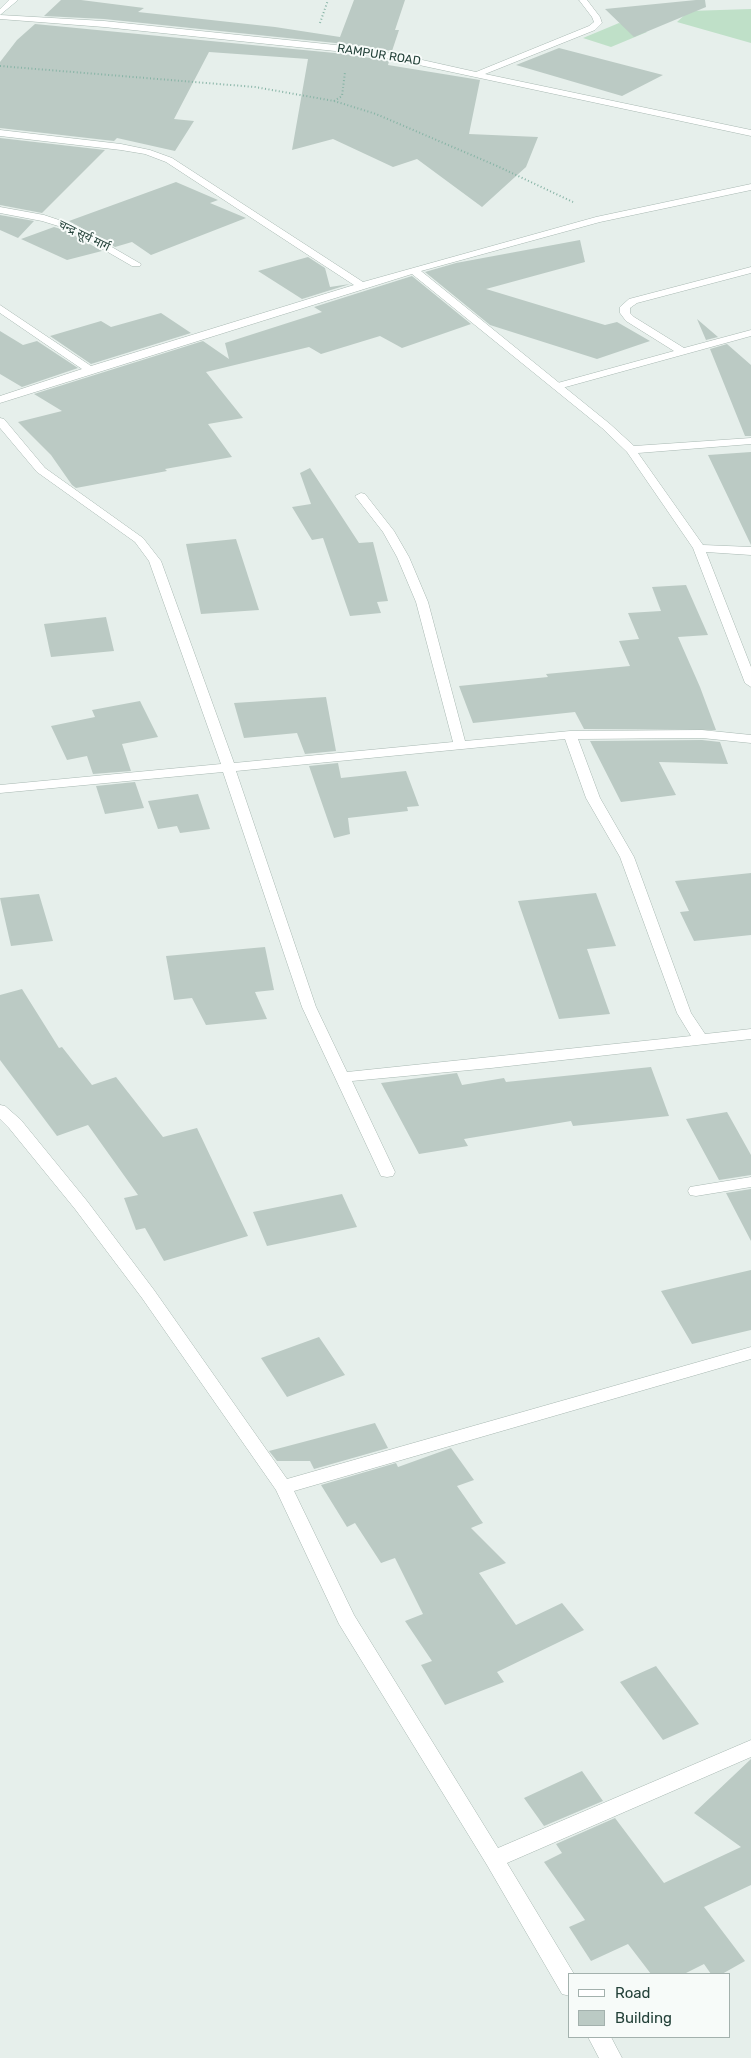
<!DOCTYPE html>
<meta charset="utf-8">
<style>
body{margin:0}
#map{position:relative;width:751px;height:2058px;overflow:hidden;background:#e6efeb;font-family:Rubik,sans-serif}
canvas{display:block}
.legend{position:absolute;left:568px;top:1973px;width:162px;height:65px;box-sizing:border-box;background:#f7fbf9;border:1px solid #a3b1ad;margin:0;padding:6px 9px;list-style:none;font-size:15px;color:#24423a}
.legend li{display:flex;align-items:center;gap:10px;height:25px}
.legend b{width:25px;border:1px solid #a3b1ad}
</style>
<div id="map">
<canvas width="751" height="2058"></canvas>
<ul class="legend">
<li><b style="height:6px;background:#fff"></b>Road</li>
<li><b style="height:14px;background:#bbcac4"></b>Building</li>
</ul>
</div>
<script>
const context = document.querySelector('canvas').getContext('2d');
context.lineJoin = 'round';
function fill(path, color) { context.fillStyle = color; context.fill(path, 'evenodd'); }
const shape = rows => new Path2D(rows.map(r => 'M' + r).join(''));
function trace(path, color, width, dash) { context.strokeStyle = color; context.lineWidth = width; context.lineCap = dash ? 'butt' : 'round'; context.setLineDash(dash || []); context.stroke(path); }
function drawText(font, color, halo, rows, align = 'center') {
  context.font = font + ' Rubik,"Noto Sans Devanagari",sans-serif'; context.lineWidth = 4; context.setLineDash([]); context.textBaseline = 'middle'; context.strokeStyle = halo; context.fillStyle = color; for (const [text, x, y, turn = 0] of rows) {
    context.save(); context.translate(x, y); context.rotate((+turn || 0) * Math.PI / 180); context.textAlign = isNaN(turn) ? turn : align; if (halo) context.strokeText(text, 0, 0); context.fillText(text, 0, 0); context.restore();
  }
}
fill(shape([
 [751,9,751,43,677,22,689,11],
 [619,23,647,32,611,47,583,38]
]), '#bfe0c8');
fill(shape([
 [61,0,81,0,144,8,138,12,275,27,340,37,354,0,405,0,395,30,399,30,392,51,345,44,104,19,44,16],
 [696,0,705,0,706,7,634,37,605,9],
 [35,24,345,54,389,61,388,65,480,80,469,134,538,137,526,167,482,207,417,159,393,167,333,139,292,150,308,59,209,52,174,119,194,121,175,151,117,138,114,141,0,128,0,62,17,40],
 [559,48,663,75,622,96,516,65],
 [0,138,105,150,42,213,0,205],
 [176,182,218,200,210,203,246,218,151,255,132,242,115,247,69,221],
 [0,215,34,221,18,238,0,230],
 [54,227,67,231,102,251,67,260,21,239],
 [580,240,585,262,486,289,605,325,617,322,650,341,597,359,490,325,425,272,456,263],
 [308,257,325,268,330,287,350,284,302,299,258,271],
 [412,276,471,324,402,348,380,336,321,354,309,347,206,372,243,418,208,424,232,457,165,469,167,471,76,488,72,485,51,455,18,422,62,411,34,394,203,341,229,359,225,343,322,312,314,307],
 [161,313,191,333,91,364,50,336,101,321,111,327],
 [697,319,718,337,706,340],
 [0,331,23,345,37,341,78,368,22,387,0,374],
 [727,344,751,365,751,436,745,436,710,349],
 [751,452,751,545,708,455],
 [310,468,359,543,373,542,388,601,377,602,381,613,350,616,323,538,312,540,292,507,311,504,300,473],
 [236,539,259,610,201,614,186,544],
 [686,585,708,635,678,637,700,687,716,730,584,729,575,712,473,723,459,686,548,677,546,674,630,666,619,641,639,639,628,613,661,611,652,587],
 [106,617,114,651,51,657,44,624],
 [326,697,336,751,305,754,297,733,244,738,234,703],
 [140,701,158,737,122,744,131,771,93,774,87,756,67,760,51,726,95,717,92,710],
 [702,740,720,742,728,764,659,762,676,795,621,802,590,741],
 [338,763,341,778,406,771,419,806,407,807,408,811,348,818,350,834,334,838,309,766],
 [135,782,144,808,105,814,96,786],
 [198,794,210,829,180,833,177,826,158,829,148,801],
 [751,873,751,935,694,941,680,912,689,911,675,881],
 [596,893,616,946,587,949,610,1014,559,1019,518,901],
 [39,894,53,941,11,946,0,898],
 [265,947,274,990,255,992,267,1019,206,1025,192,998,174,1000,166,956],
 [22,989,59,1048,62,1047,92,1085,116,1077,163,1137,197,1128,248,1236,164,1261,145,1228,136,1230,124,1198,138,1195,88,1125,57,1136,0,1060,0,995],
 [651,1067,669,1116,573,1126,571,1121,464,1139,468,1146,419,1154,381,1083,457,1073,462,1085,504,1078,506,1082],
 [727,1112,751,1155,751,1175,719,1180,686,1119],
 [751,1189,751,1241,726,1193],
 [342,1194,357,1227,267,1246,253,1212],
 [751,1270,751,1330,692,1344,661,1291],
 [319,1337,345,1375,287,1397,261,1358],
 [375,1423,388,1448,314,1469,310,1461,277,1461,269,1451],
 [451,1448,474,1480,457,1486,483,1523,471,1528,506,1563,479,1573,516,1625,562,1603,584,1630,497,1672,504,1682,445,1705,421,1665,432,1661,405,1621,423,1614,395,1558,381,1563,355,1523,347,1527,321,1485,396,1463,398,1467],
 [656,1666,699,1724,663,1740,620,1682],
 [751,1759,751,1885,704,1907,745,1961,722,1974,711,1974,704,1964,684,1974,651,1974,628,1944,591,1961,569,1927,585,1920,544,1862,562,1853,556,1844,615,1818,664,1883,741,1847,694,1813],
 [582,1771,603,1801,544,1826,524,1798]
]), '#bbcac4');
const lane = shape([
 [751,267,751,273,637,303,630,308,630,313,634,317,684,348,751,330,751,336,562,388,554,388,553,386,554,384,674,351,626,321,620,313,620,307,629,299,751,267],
 [751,1177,751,1187,696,1196,690,1195,688,1191,690,1187,696,1186,751,1177]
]);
const street = shape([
 [579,0,587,0,600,17,602,23,595,30,485,74,751,130,751,136,391,59,345,52,104,27,0,19,0,15,104,21,345,46,391,53,476,72,589,26,594,22,592,17,579,0],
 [0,130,121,144,150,150,172,158,363,282,596,217,751,184,751,190,600,222,421,271,610,424,634,446,751,438,751,444,638,453,703,545,751,547,751,555,706,552,751,667,751,687,745,683,693,548,627,452,602,428,412,274,0,403,0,396,82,369,0,313,0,305,91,366,354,285,166,162,145,154,121,150,0,136,0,130],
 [0,207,44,215,74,225,141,264,140,266,132,266,68,229,42,221,0,213,0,207],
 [0,418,4,419,45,468,143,538,161,561,234,763,453,742,416,602,397,557,383,532,355,496,361,493,365,494,394,531,409,557,428,602,465,741,570,731,702,730,751,735,751,743,702,738,578,739,600,798,634,857,691,1013,705,1034,751,1029,751,1039,491,1068,352,1081,395,1172,393,1176,387,1177,381,1176,302,1007,223,772,0,793,0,785,221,764,149,561,135,542,37,472,0,428,0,418],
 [565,739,586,798,620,857,677,1013,691,1036,347,1072,316,1007,236,771,565,739],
 [0,1105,5,1106,21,1120,87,1201,154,1290,287,1479,751,1347,751,1359,294,1491,354,1615,498,1848,751,1740,751,1757,507,1863,574,1974,570,1974,570,1996,562,1994,487,1865,339,1624,276,1490,142,1298,75,1209,9,1128,0,1119,0,1105],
 [588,2037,611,2037,622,2058,599,2058,588,2037]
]);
const secondary = shape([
 [9,0,18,0,0,15,0,9,9,0]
]);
trace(lane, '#a8b8b2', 1);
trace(street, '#a8b8b2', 1);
trace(secondary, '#a4bbb3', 1);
trace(shape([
 [320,23,328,0],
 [0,66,255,87,334,101,376,114,497,166,573,202],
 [334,101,342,96,345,72]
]), '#86b3a5', 2, [1, 2.5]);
fill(lane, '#fff');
fill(street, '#fff');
fill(secondary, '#fff');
drawText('12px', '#24423a', '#f7fbf9', [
 ["RAMPUR ROAD",379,55,9],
 ["चन्द्र सूर्य मार्ग",84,236,26]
]);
</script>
